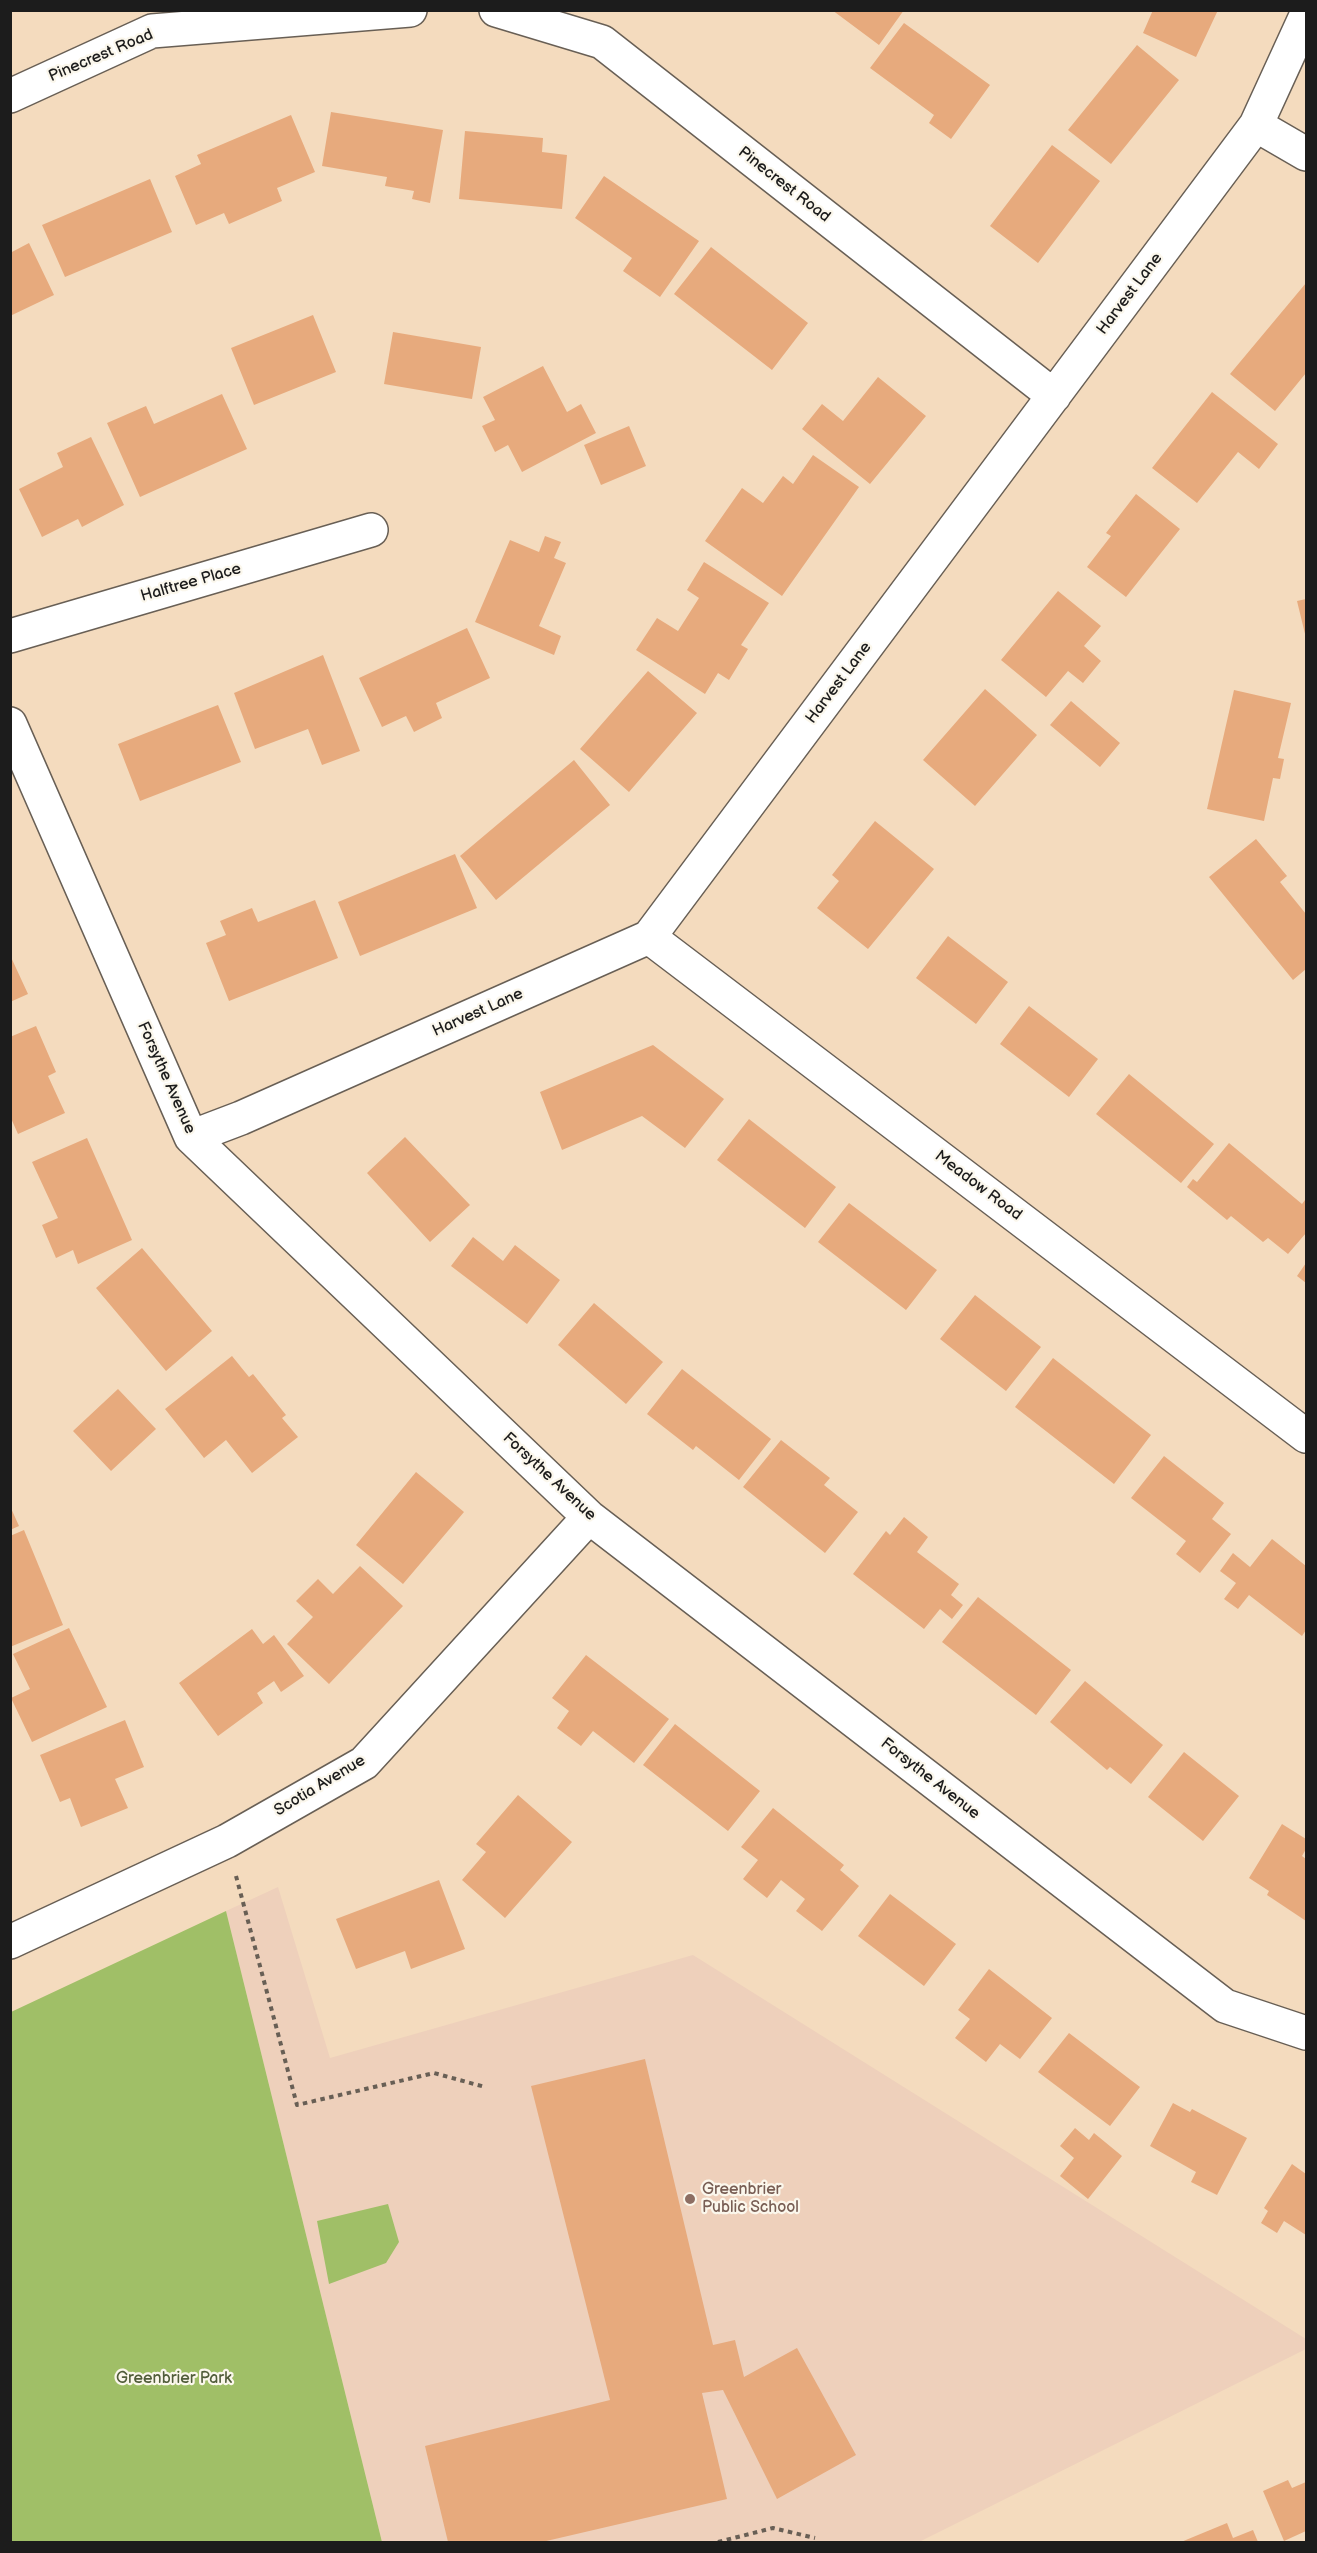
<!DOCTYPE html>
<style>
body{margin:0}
#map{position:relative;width:1317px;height:2553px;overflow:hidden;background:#f4dbbe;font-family:"Balsamiq Sans",sans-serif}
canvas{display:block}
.frame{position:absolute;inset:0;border:12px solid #1c1c1c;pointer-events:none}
</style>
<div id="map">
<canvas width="1317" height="2553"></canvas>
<div class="frame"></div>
</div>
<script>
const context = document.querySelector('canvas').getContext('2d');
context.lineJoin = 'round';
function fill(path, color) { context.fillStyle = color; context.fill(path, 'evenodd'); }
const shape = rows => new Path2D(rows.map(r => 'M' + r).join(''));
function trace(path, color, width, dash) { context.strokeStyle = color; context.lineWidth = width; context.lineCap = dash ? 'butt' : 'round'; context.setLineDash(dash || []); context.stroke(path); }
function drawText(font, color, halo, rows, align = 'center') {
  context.font = font + ' "Balsamiq Sans",sans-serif'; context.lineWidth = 4.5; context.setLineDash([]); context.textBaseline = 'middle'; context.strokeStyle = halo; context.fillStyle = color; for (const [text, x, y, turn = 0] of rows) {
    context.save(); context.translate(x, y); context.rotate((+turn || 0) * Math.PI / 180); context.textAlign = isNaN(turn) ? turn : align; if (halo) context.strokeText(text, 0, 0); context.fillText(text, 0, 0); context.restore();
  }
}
fill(shape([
 [278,1887,330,2058,693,1955,1306,2339,1306,2349,919,2542,382,2542,226,1911]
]), '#eed0bb');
fill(shape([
 [226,1911,382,2542,11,2542,11,2012],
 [388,2204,399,2242,386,2263,329,2284,317,2221]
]), '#a0bf67');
fill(shape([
 [832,10,904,10,879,45],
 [1153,10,1218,10,1196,57,1143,33],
 [904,23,990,85,951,139,929,123,934,115,870,68],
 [1137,45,1179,80,1111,164,1068,130],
 [331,112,443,130,430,203,412,199,414,191,385,186,387,177,322,166],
 [291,115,315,172,277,188,282,201,229,224,224,213,196,225,175,176,201,164,197,155],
 [465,131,543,138,542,152,567,155,562,209,459,199],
 [1052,145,1100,181,1038,263,990,226],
 [604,176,699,241,660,297,623,271,632,258,575,218],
 [150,179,172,232,65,277,42,225],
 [29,243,54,295,10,316,10,253],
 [711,247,808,323,772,370,674,294],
 [1306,283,1306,373,1275,411,1230,374],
 [313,315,336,372,254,405,231,348],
 [393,332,481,347,472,399,384,384],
 [543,366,567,412,581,404,596,433,522,472,508,445,495,452,482,426,495,420,483,397],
 [878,377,926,416,870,484,802,429,822,404,843,421],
 [1212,392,1278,444,1259,469,1238,452,1197,503,1152,468],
 [222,394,247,449,140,497,107,423,146,406,154,424],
 [629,426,646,466,601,485,584,445],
 [91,437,124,505,82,527,78,519,42,537,19,489,63,467,57,453],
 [813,455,859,487,782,596,705,541,742,488,763,503,783,476,793,484],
 [1136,494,1180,529,1126,597,1087,567,1111,536,1106,533],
 [545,536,561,542,554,558,566,563,539,626,561,636,554,655,475,622,510,540,539,552],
 [704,562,769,603,741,645,748,649,729,680,718,673,705,694,636,650,657,618,678,631,699,598,687,590],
 [1058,591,1101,626,1084,646,1101,661,1083,683,1068,671,1046,697,1001,660],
 [1306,599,1306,638,1297,601],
 [467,628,490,678,436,703,442,718,414,732,406,716,382,727,359,678],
 [323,655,360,751,322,765,308,729,255,749,234,693],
 [648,671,697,713,629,792,580,749],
 [985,689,1037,735,975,806,923,760],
 [1234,690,1291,703,1278,758,1284,759,1280,779,1273,778,1264,821,1207,809],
 [1071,701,1120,743,1100,767,1050,725],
 [218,705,241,762,140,801,118,744],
 [574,760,610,805,496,900,460,856],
 [875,821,934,869,868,949,817,908,839,881,832,875],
 [1256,839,1287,876,1280,882,1306,914,1306,969,1293,980,1209,877],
 [455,854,477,908,360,956,338,902],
 [315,900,338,958,229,1001,206,943,226,935,220,921,252,908,258,922],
 [948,936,1008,982,976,1024,916,978],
 [10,955,28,994,10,1002],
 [1029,1006,1098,1059,1069,1097,1000,1044],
 [36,1026,56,1072,48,1076,65,1113,18,1134,10,1116,10,1037],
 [653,1045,724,1099,685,1148,642,1116,562,1150,540,1092],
 [1129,1074,1214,1144,1181,1183,1096,1114],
 [749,1119,836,1187,805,1228,717,1160],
 [405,1137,470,1205,430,1242,367,1173],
 [87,1138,132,1240,78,1264,73,1250,56,1258,42,1225,58,1218,32,1162],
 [1229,1143,1302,1204,1305,1200,1306,1202,1306,1233,1288,1254,1268,1238,1263,1242,1231,1216,1227,1220,1187,1187,1193,1179,1197,1182],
 [849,1203,937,1270,906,1310,818,1242],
 [473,1237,503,1261,515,1245,560,1280,527,1324,451,1266],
 [142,1248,212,1331,166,1371,96,1288],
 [1306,1263,1306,1283,1297,1276],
 [975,1295,1041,1347,1006,1391,940,1339],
 [594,1303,663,1362,626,1404,558,1345],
 [232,1356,249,1377,253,1374,286,1415,282,1418,298,1437,252,1473,226,1440,204,1458,165,1409],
 [1053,1358,1151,1435,1114,1484,1015,1407],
 [682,1369,771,1439,739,1480,696,1446,693,1450,647,1414],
 [118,1389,156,1429,111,1471,73,1431],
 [781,1440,830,1478,824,1485,858,1512,825,1553,743,1487],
 [1164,1456,1224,1503,1212,1519,1231,1534,1200,1573,1176,1554,1186,1541,1131,1498],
 [416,1472,464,1512,403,1584,356,1545],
 [10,1506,19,1526,10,1530],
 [904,1517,928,1537,917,1552,959,1584,951,1595,963,1605,952,1619,940,1609,924,1629,853,1574,886,1531,890,1535],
 [24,1530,63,1625,10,1647,10,1536],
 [1272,1539,1306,1566,1306,1630,1302,1636,1249,1595,1238,1609,1224,1599,1236,1583,1220,1571,1233,1553,1250,1567],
 [360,1566,403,1606,329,1684,287,1644,313,1617,296,1601,318,1579,333,1594],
 [978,1597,1071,1670,1036,1715,942,1642],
 [69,1628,107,1707,32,1742,11,1698,30,1689,13,1654],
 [252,1629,263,1644,274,1635,304,1676,281,1692,274,1681,257,1693,263,1703,218,1736,179,1683],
 [586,1655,669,1719,634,1763,593,1731,581,1746,557,1728,569,1711,552,1698],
 [1085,1681,1163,1745,1131,1784,1110,1767,1107,1770,1050,1722],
 [125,1720,144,1767,115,1779,128,1808,81,1827,70,1798,60,1802,40,1755],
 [675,1724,760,1791,728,1831,643,1765],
 [1184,1752,1239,1796,1203,1841,1148,1797],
 [518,1795,572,1842,505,1918,462,1880,486,1852,476,1844],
 [773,1808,844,1865,840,1870,859,1886,822,1931,796,1911,805,1899,781,1880,767,1898,743,1879,758,1860,741,1847],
 [1282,1824,1306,1839,1306,1849,1302,1856,1306,1859,1306,1921,1267,1895,1269,1891,1249,1878],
 [439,1880,465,1949,411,1969,405,1951,356,1969,336,1919],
 [890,1894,956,1944,924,1986,858,1936],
 [989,1969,1052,2018,1020,2059,1000,2044,986,2062,955,2038,970,2019,958,2010],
 [1069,2033,1140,2087,1110,2126,1038,2072],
 [645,2059,713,2345,735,2340,744,2377,797,2348,856,2455,777,2499,723,2390,702,2393,727,2499,542,2542,448,2542,425,2446,610,2400,531,2086],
 [1173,2103,1190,2112,1192,2109,1247,2138,1217,2195,1191,2182,1196,2172,1150,2146],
 [1075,2128,1089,2140,1094,2133,1122,2156,1088,2199,1060,2176,1074,2158,1060,2146],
 [1292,2164,1306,2174,1306,2235,1284,2221,1277,2233,1261,2223,1268,2211,1264,2208],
 [1288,2480,1292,2488,1306,2482,1306,2531,1284,2541,1263,2491],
 [1227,2523,1233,2538,1253,2530,1258,2542,1181,2542]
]), '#e7aa7d');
const minor = shape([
 [496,10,602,42,1054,396],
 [10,96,152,31,410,10],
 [1256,125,1306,154],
 [10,636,371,530],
 [10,724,191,1137,589,1517,1225,2006,1306,2033],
 [649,937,1306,1436],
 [191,1137,241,1118,649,937,1256,125,1306,16],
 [10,1942,227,1841,364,1763,589,1517]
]);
trace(minor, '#685f55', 36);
trace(shape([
 [236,1876,297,2105,434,2073,485,2087],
 [718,2542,773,2528,815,2538]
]), '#685f55', 4, [4.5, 4.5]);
trace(minor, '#fff', 33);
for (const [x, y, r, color] of [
 [690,2199,6,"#8d6e63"]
]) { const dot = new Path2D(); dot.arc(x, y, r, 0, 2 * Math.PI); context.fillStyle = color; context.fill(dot); trace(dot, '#fbf7ec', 2); }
drawText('16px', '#1c1c1c', '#fbf7ec', [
 ["Pinecrest Road",101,56,-23],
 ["Pinecrest Road",784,185,38],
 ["Harvest Lane",1130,294,-53],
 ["Halftree Place",191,583,-16],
 ["Harvest Lane",839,683,-53],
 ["Harvest Lane",478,1013,-24],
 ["Forsythe Avenue",166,1078,66],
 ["Meadow Road",978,1186,37],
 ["Forsythe Avenue",549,1477,43],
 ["Forsythe Avenue",930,1779,38],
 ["Scotia Avenue",320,1786,-31]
]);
drawText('16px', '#785e54', '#fbf7ec', [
 ["Greenbrier",702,2190],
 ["Public School",702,2208]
], 'left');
drawText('16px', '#515d3a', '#fbf7ec', [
 ["Greenbrier Park",174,2379]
]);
</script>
